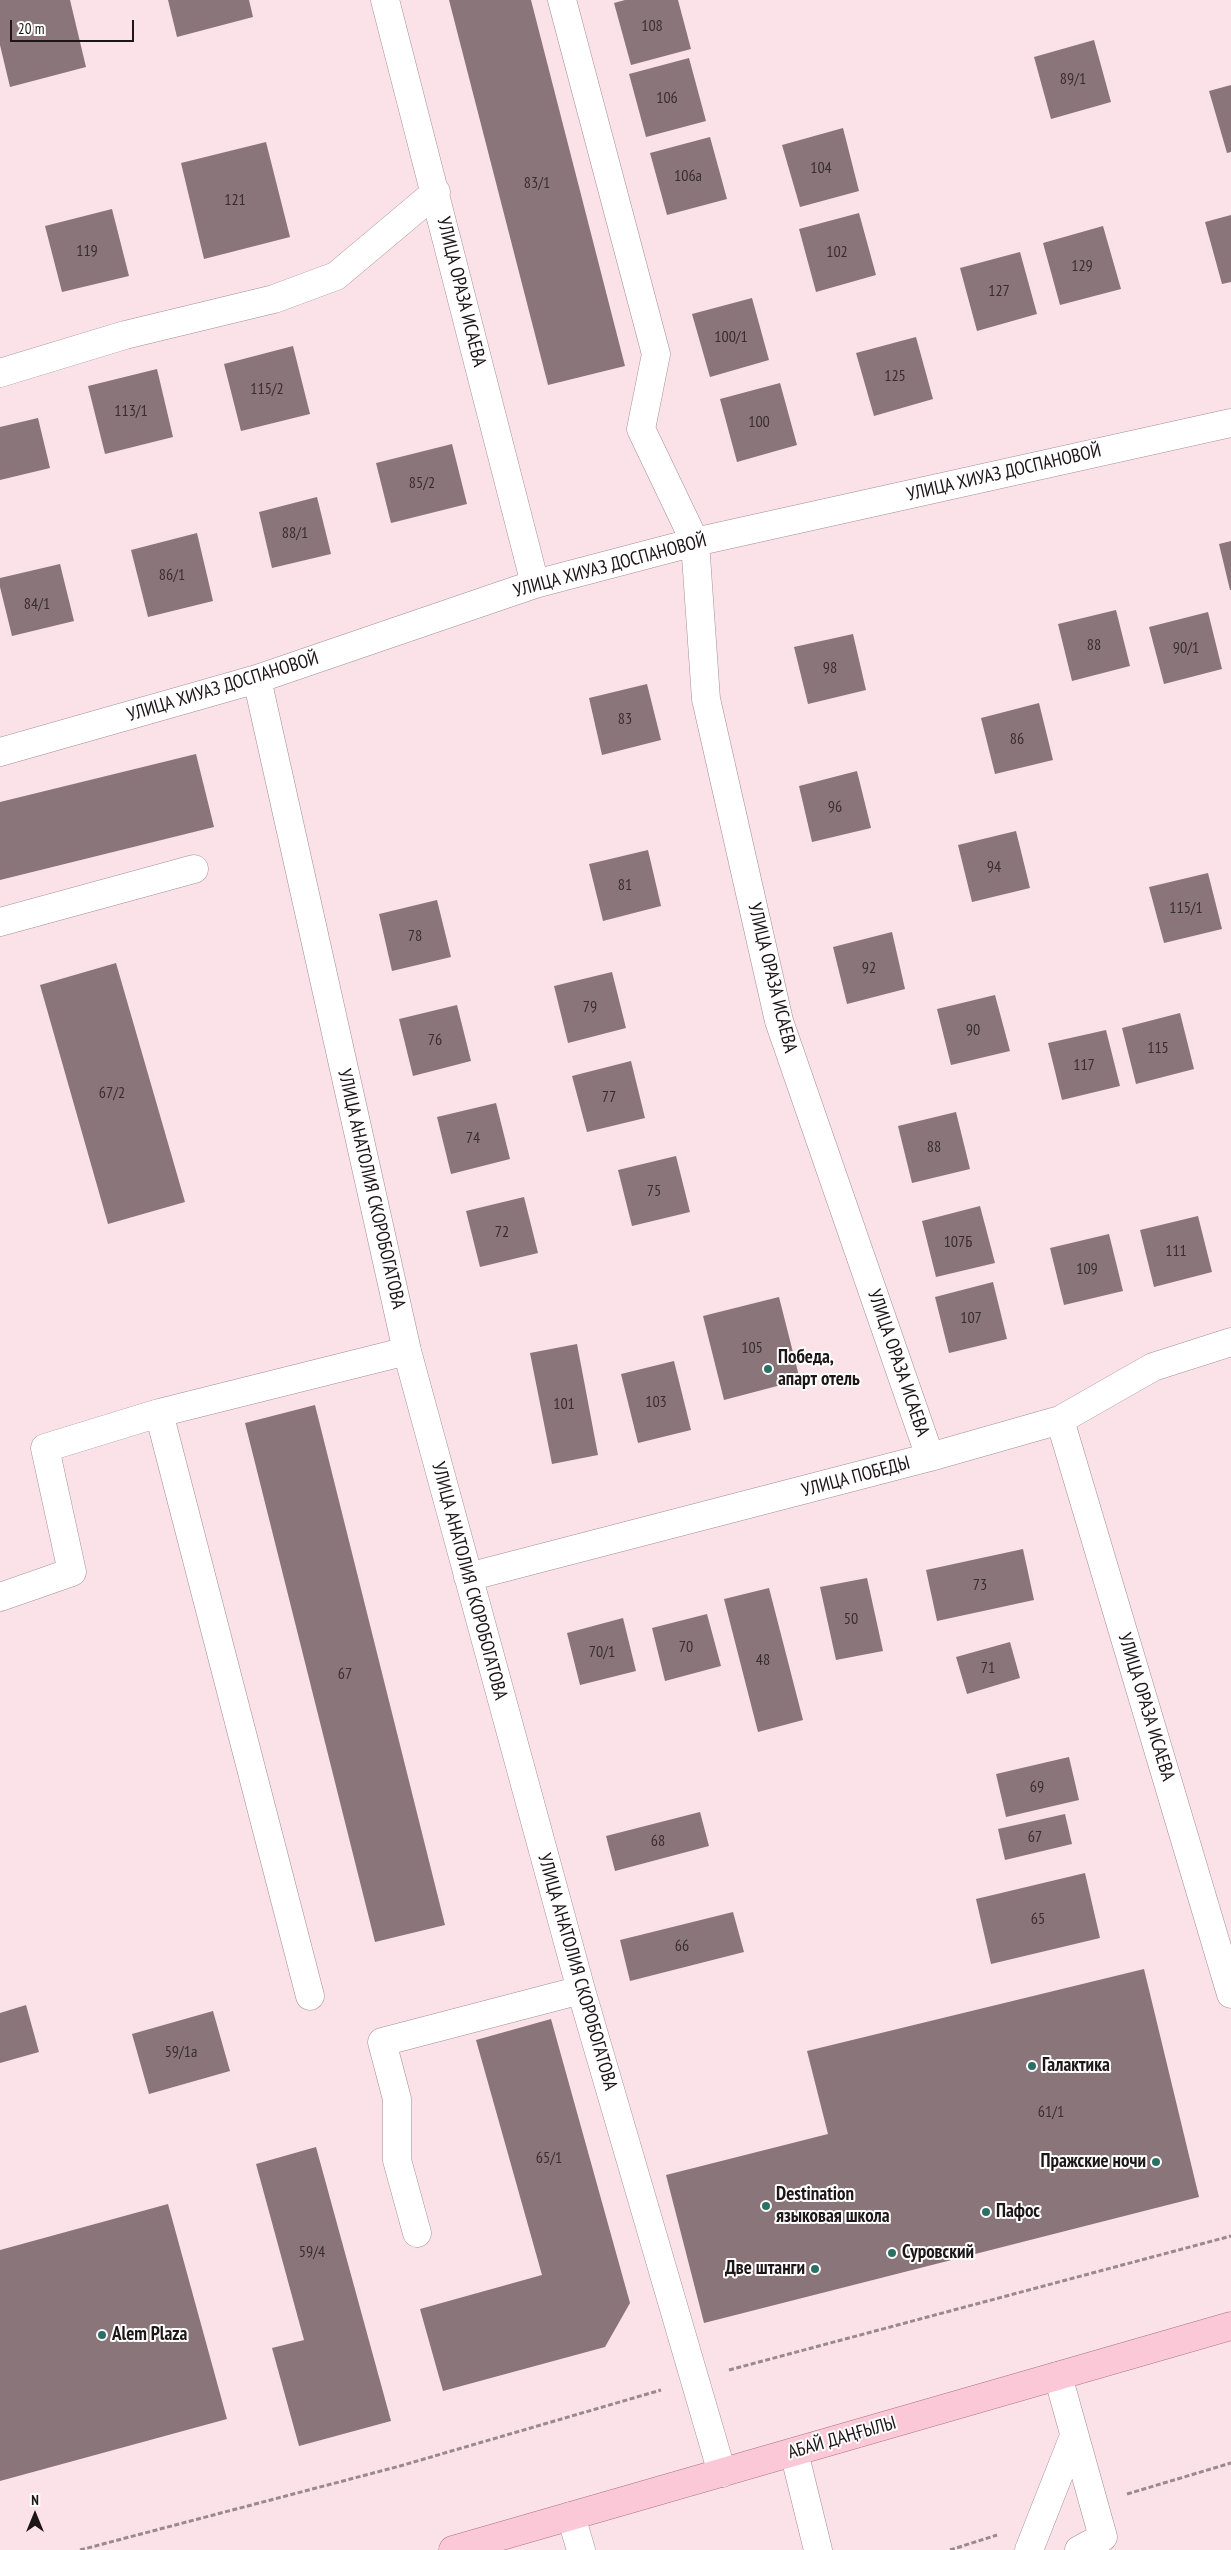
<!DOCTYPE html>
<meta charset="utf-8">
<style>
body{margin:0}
#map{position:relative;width:1231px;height:2550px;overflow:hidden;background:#fae2e8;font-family:"PT Sans Narrow",sans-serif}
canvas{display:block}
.north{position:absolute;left:10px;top:2490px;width:50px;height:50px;-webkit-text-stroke:4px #fff;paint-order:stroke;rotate:0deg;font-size:14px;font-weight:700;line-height:20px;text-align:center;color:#1d1517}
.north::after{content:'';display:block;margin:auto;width:18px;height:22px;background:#1d1517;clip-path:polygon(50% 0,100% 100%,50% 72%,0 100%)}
.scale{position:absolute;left:10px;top:20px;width:124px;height:22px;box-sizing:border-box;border:2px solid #1d1517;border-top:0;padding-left:6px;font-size:15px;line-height:18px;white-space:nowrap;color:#1d1517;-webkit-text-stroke:4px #fff;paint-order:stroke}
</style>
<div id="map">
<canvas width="1231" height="2550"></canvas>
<div class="north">N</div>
<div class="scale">20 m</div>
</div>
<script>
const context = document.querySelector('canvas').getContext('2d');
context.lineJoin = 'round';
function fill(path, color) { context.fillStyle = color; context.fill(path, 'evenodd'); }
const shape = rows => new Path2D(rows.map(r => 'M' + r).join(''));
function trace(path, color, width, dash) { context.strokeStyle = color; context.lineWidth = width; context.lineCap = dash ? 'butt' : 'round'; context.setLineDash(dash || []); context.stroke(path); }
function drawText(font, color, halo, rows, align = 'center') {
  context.font = font + ' "PT Sans Narrow",sans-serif'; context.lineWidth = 4; context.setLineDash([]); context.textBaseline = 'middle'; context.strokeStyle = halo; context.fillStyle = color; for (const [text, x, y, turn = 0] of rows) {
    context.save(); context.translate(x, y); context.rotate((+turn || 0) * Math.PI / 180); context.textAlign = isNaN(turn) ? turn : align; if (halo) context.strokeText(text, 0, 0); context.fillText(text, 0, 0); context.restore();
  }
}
fill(shape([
 [0,0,70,0,86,67,10,87,0,45],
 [168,0,249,0,253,17,177,37],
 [449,0,531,0,625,366,548,385],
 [625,0,678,0,691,49,631,65,614,3],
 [1094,40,1111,102,1051,119,1034,57],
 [689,58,706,121,646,137,629,74],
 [1231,85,1231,152,1227,153,1209,91],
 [843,128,859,191,800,207,782,145],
 [710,137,727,199,667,215,650,153],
 [266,142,290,237,204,259,181,163],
 [112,209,129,276,62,292,45,226],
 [859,213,876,275,816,292,799,229],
 [1231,215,1231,282,1222,284,1205,222],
 [1103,226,1121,289,1060,305,1043,243],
 [1020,252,1037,314,977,331,960,268],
 [752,298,769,360,710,377,692,314],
 [916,337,933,399,874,416,856,353],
 [293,346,310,414,241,431,224,364],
 [157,369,173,437,105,454,88,386],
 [780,383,797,445,737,462,720,399],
 [38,418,50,468,0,480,0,427],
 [452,444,467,504,391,523,376,463],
 [317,497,331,554,272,568,259,512],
 [197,533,213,601,148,617,131,550],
 [1231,541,1231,590,1230,590,1219,544],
 [60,564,74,621,12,636,0,587,0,578],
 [1116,610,1130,666,1072,681,1058,624],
 [1208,612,1222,669,1164,684,1149,627],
 [853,634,866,690,808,704,794,647],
 [647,684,661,740,602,755,589,698],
 [1039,703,1053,760,995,774,981,718],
 [196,754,214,827,0,880,0,802],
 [857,771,871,828,812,842,799,786],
 [1016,831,1030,888,972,902,958,845],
 [648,850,661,906,603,921,589,864],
 [1208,873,1222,929,1164,943,1149,887],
 [437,900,451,957,392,971,379,914],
 [892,932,905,989,847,1004,833,947],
 [116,963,185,1202,108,1224,40,985],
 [612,972,626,1028,568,1043,554,986],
 [995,995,1010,1051,951,1065,937,1009],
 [457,1005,471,1061,413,1076,399,1019],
 [1180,1013,1194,1069,1136,1084,1122,1028],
 [1106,1030,1120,1086,1062,1100,1048,1043],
 [631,1061,645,1118,587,1132,572,1076],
 [496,1103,510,1159,451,1174,437,1117],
 [956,1112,970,1169,912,1183,898,1126],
 [676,1156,690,1212,632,1226,618,1170],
 [524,1197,538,1253,480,1267,466,1211],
 [980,1206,995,1263,936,1277,922,1221],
 [1198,1216,1212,1272,1154,1287,1140,1230],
 [1109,1234,1123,1291,1064,1305,1050,1248],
 [993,1282,1007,1339,949,1353,935,1297],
 [779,1297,800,1380,724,1400,703,1316],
 [577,1344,598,1455,552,1464,530,1353],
 [674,1361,691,1430,638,1443,621,1374],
 [315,1405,445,1925,375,1942,245,1423],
 [1023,1549,1034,1600,937,1621,926,1570],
 [867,1578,883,1651,836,1660,820,1587],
 [769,1588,803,1720,758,1732,724,1599],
 [707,1614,721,1666,665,1681,652,1628],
 [623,1618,636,1671,580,1685,567,1633],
 [1010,1642,1020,1678,967,1694,956,1657],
 [1069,1757,1079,1800,1006,1817,996,1774],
 [700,1812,709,1846,615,1871,606,1836],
 [1065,1814,1072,1844,1005,1860,998,1829],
 [1085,1873,1100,1938,991,1964,976,1899],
 [733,1912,744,1952,630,1981,620,1940],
 [1144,1969,1199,2197,704,2323,666,2175,828,2134,807,2051],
 [26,2005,39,2052,0,2063,0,2013],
 [213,2011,230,2071,149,2094,132,2034],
 [551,2019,630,2303,605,2347,443,2391,420,2309,542,2275,476,2040],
 [316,2147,391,2421,299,2446,272,2348,304,2340,256,2164],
 [168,2204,227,2419,0,2481,0,2250]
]), '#8a757a');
const minor = shape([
 [385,0,535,584],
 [562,0,656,354,641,429,695,542,706,699,779,1021,930,1457],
 [0,373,125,335,274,299,336,276,436,192],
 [257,679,407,1351,581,1990,722,2473],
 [0,752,257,679,535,584,695,542,1231,423],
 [0,922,194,869],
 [1060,1420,1231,1994],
 [468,1577,930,1457,1060,1420,1153,1367,1231,1342],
 [0,1597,72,1572,45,1448,159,1413],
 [310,1996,159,1413,407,1351],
 [417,2233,397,2160,397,2099,382,2042,581,1990],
 [1058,2376,1103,2537,1079,2550],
 [794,2452,818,2550],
 [571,2516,581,2550],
 [1029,2550,1074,2436]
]);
const major = shape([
 [453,2550,1231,2326]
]);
trace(minor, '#a48e94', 29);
trace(major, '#ab7182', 29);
trace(shape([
 [729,2370,1231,2236],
 [1127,2494,1231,2463],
 [80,2550,400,2466,661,2390],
 [950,2550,997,2535]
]), '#9a898d', 3, [5, 2.5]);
trace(minor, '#fff', 28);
trace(major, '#fac8d7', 28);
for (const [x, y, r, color] of [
 [768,1369,5,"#2b7065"],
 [1032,2066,5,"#2b7065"],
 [1156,2162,5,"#2b7065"],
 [766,2206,5,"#2b7065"],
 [986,2212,5,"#2b7065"],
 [892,2253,5,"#2b7065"],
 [815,2269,5,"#2b7065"],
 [102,2335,5,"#2b7065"]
]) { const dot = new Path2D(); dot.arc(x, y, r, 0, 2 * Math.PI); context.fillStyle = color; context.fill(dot); trace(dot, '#fff', 2); }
drawText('16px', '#382d30', null, [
 ["108",652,26],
 ["89/1",1073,79],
 ["106",667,98],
 ["104",821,168],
 ["106а",688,176],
 ["83/1",537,183],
 ["121",235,200],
 ["119",87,251],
 ["102",837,252],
 ["129",1082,266],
 ["127",999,291],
 ["100/1",731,337],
 ["125",895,376],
 ["115/2",267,389],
 ["113/1",131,411],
 ["100",759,422],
 ["85/2",422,483],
 ["88/1",295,533],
 ["86/1",172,575],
 ["84/1",37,604],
 ["88",1094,645],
 ["90/1",1186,648],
 ["98",830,668],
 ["83",625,719],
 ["86",1017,739],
 ["96",835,807],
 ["94",994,867],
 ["81",625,885],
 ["115/1",1186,908],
 ["78",415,936],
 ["92",869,968],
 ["79",590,1007],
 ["90",973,1030],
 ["76",435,1040],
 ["115",1158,1048],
 ["117",1084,1065],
 ["67/2",112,1093],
 ["77",609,1097],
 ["74",473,1138],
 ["88",934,1147],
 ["75",654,1191],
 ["72",502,1232],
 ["107Б",958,1242],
 ["111",1176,1251],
 ["109",1087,1269],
 ["107",971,1318],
 ["105",752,1348],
 ["103",656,1402],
 ["101",564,1404],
 ["73",980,1585],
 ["50",851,1619],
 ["70",686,1647],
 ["70/1",602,1652],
 ["48",763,1660],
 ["71",988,1668],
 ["67",345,1674],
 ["69",1037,1787],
 ["67",1035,1837],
 ["68",658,1841],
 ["65",1038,1919],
 ["66",682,1946],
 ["59/1а",181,2052],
 ["61/1",1051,2112],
 ["65/1",549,2158],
 ["59/4",312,2252]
]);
drawText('19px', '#1d1517', '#fff', [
 ["УЛИЦА ОРАЗА ИСАЕВА",461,292,76],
 ["УЛИЦА ХИУАЗ ДОСПАНОВОЙ",1004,473,-13],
 ["УЛИЦА ХИУАЗ ДОСПАНОВОЙ",610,566,-15],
 ["УЛИЦА ХИУАЗ ДОСПАНОВОЙ",223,687,-17],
 ["УЛИЦА ОРАЗА ИСАЕВА",772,978,76],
 ["УЛИЦА АНАТОЛИЯ СКОРОБОГАТОВА",371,1189,77],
 ["УЛИЦА ОРАЗА ИСАЕВА",898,1363,71],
 ["УЛИЦА ПОБЕДЫ",856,1477,-15],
 ["УЛИЦА АНАТОЛИЯ СКОРОБОГАТОВА",469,1581,75],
 ["УЛИЦА ОРАЗА ИСАЕВА",1146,1707,73],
 ["УЛИЦА АНАТОЛИЯ СКОРОБОГАТОВА",577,1972,74],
 ["АБАЙ ДАҢҒЫЛЫ",842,2438,-16]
]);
drawText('bold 19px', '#1d1517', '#fff', [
 ["Победа,",778,1358],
 ["апарт отель",778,1380],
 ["Галактика",1042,2066],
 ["Пражские ночи",1146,2162,"right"],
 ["Destination",776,2195],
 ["языковая школа",776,2217],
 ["Пафос",996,2212],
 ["Суровский",902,2253],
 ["Две штанги",805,2269,"right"],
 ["Alem Plaza",112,2335]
], 'left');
</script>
